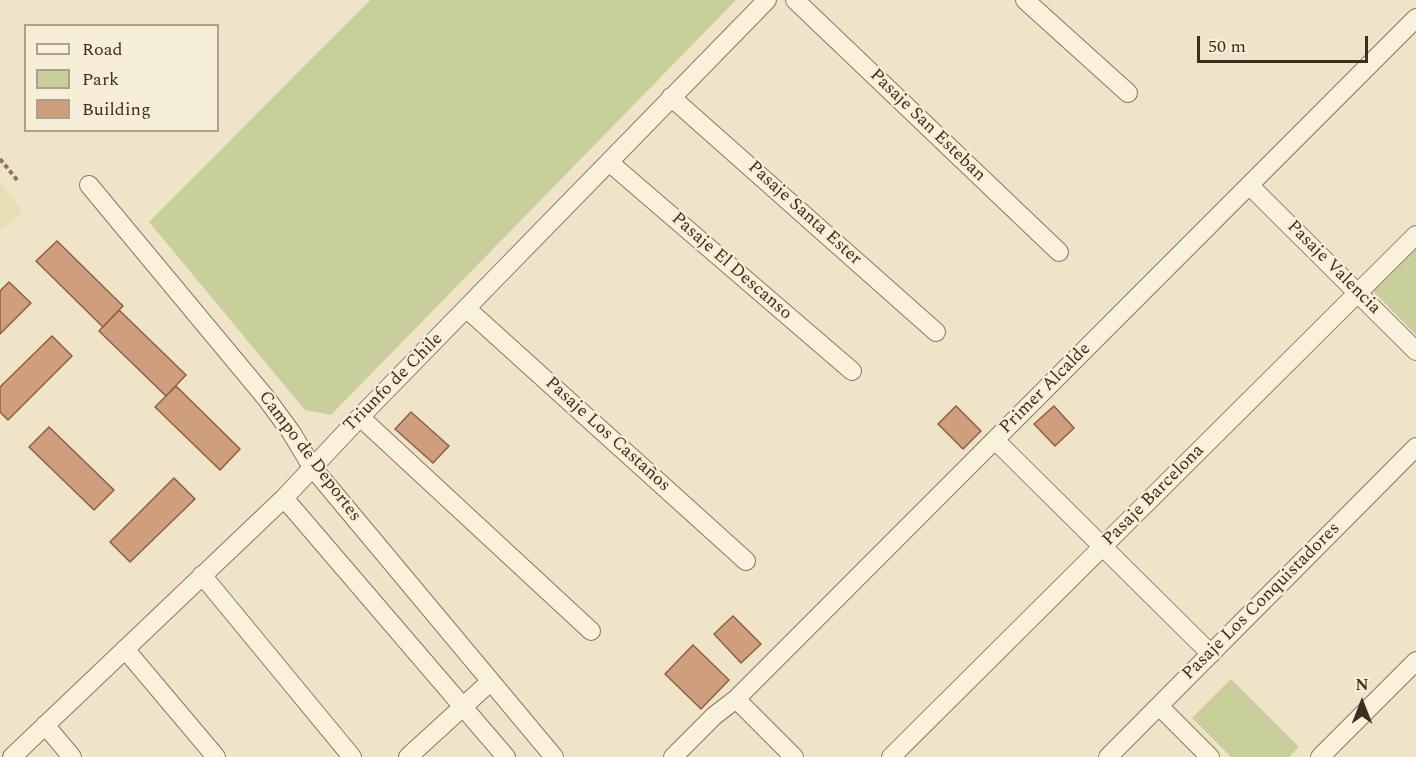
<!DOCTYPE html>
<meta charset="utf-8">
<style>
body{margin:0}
#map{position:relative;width:1416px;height:757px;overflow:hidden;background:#f0e4c8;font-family:Spectral,serif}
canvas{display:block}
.legend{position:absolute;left:24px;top:24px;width:195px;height:108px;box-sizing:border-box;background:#f7eed8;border:2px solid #ada18e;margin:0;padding:8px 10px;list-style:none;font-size:18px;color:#3d2e20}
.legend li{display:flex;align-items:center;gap:12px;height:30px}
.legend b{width:30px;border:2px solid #ada18e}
.north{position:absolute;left:1332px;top:673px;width:60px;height:60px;-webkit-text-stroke:4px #f7eed8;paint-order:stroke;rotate:0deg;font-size:16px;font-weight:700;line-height:24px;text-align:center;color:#3d2e20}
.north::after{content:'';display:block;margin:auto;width:21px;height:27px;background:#3d2e20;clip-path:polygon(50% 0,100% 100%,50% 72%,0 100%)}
.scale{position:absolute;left:1197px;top:36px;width:171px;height:27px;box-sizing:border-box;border:3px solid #3d2e20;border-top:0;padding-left:8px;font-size:18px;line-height:21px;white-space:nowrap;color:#3d2e20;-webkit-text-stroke:4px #f7eed8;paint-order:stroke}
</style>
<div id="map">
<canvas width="1416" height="757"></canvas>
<ul class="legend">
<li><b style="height:8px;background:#faf1dc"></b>Road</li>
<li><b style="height:16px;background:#c9cf9b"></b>Park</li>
<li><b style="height:16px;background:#cf9f7d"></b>Building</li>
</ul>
<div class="north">N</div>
<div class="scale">50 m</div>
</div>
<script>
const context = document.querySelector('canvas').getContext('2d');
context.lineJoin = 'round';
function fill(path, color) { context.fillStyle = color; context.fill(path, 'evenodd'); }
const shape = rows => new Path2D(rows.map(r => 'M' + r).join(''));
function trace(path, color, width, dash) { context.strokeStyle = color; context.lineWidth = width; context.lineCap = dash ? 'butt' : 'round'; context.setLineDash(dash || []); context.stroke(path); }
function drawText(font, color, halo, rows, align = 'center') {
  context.font = font + ' Spectral,serif'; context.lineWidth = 4.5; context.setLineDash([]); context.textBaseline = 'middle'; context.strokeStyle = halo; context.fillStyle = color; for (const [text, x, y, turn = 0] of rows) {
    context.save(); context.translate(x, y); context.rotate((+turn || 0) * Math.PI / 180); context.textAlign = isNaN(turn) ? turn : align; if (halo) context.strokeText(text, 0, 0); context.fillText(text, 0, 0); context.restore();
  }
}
fill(shape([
 [0,182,23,212,0,231]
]), '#e6deb5');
fill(shape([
 [370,0,736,0,331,415,305,410,149,222],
 [1416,247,1416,335,1372,290],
 [1231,679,1299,747,1289,757,1231,757,1192,718]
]), '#c9cf9b');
const building = shape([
 [57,241,123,306,103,327,36,261,57,241],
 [9,282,31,303,0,334,0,291,9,282],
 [119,310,186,375,166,396,99,331,119,310],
 [52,336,72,356,8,420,0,412,0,387,52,336],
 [176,386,240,449,220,470,155,407,176,386],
 [956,406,981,431,963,449,938,424,956,406],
 [1054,406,1074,428,1055,446,1034,424,1054,406],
 [411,412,449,446,433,463,395,429,411,412],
 [49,427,114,490,94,510,29,447,49,427],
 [174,478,195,499,130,562,110,542,174,478],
 [733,616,761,644,741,663,714,634,733,616],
 [693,645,729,680,701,709,665,674,693,645]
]);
fill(building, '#cf9f7d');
trace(building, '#8d5f41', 1.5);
const street = shape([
 [795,0,1059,252],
 [1025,0,1128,93],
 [671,97,936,332],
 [610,163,852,371],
 [89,185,266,398,291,432,312,467,554,757],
 [1249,185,1416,351],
 [467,309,746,561],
 [360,417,591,631],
 [995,440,1211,654],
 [284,498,506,757],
 [202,575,352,757],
 [125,649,216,757],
 [736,699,794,757],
 [1159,706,1210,757],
 [45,725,72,757],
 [12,757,284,498,360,417,767,0],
 [408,757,490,682],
 [673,757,714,716,736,699,1416,18],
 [891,757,1416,235],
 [1108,757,1416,447],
 [1320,757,1416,661]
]);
trace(street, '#8d765c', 20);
trace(shape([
 [0,159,18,181]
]), '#8d765c', 4, [4.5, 3]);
trace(street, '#faf1dc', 18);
drawText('18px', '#3d2e20', '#f7eed8', [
 ["Pasaje San Esteban",927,126,44],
 ["Pasaje Santa Ester",804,214,42],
 ["Pasaje El Descanso",731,267,41],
 ["Pasaje Valencia",1333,268,45],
 ["Triunfo de Chile",394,383,-45],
 ["Primer Alcalde",1046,389,-45],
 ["Pasaje Los Castaños",607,435,42],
 ["Campo de Deportes",309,457,53],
 ["Pasaje Barcelona",1154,496,-45],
 ["Pasaje Los Conquistadores",1262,602,-45]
]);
</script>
